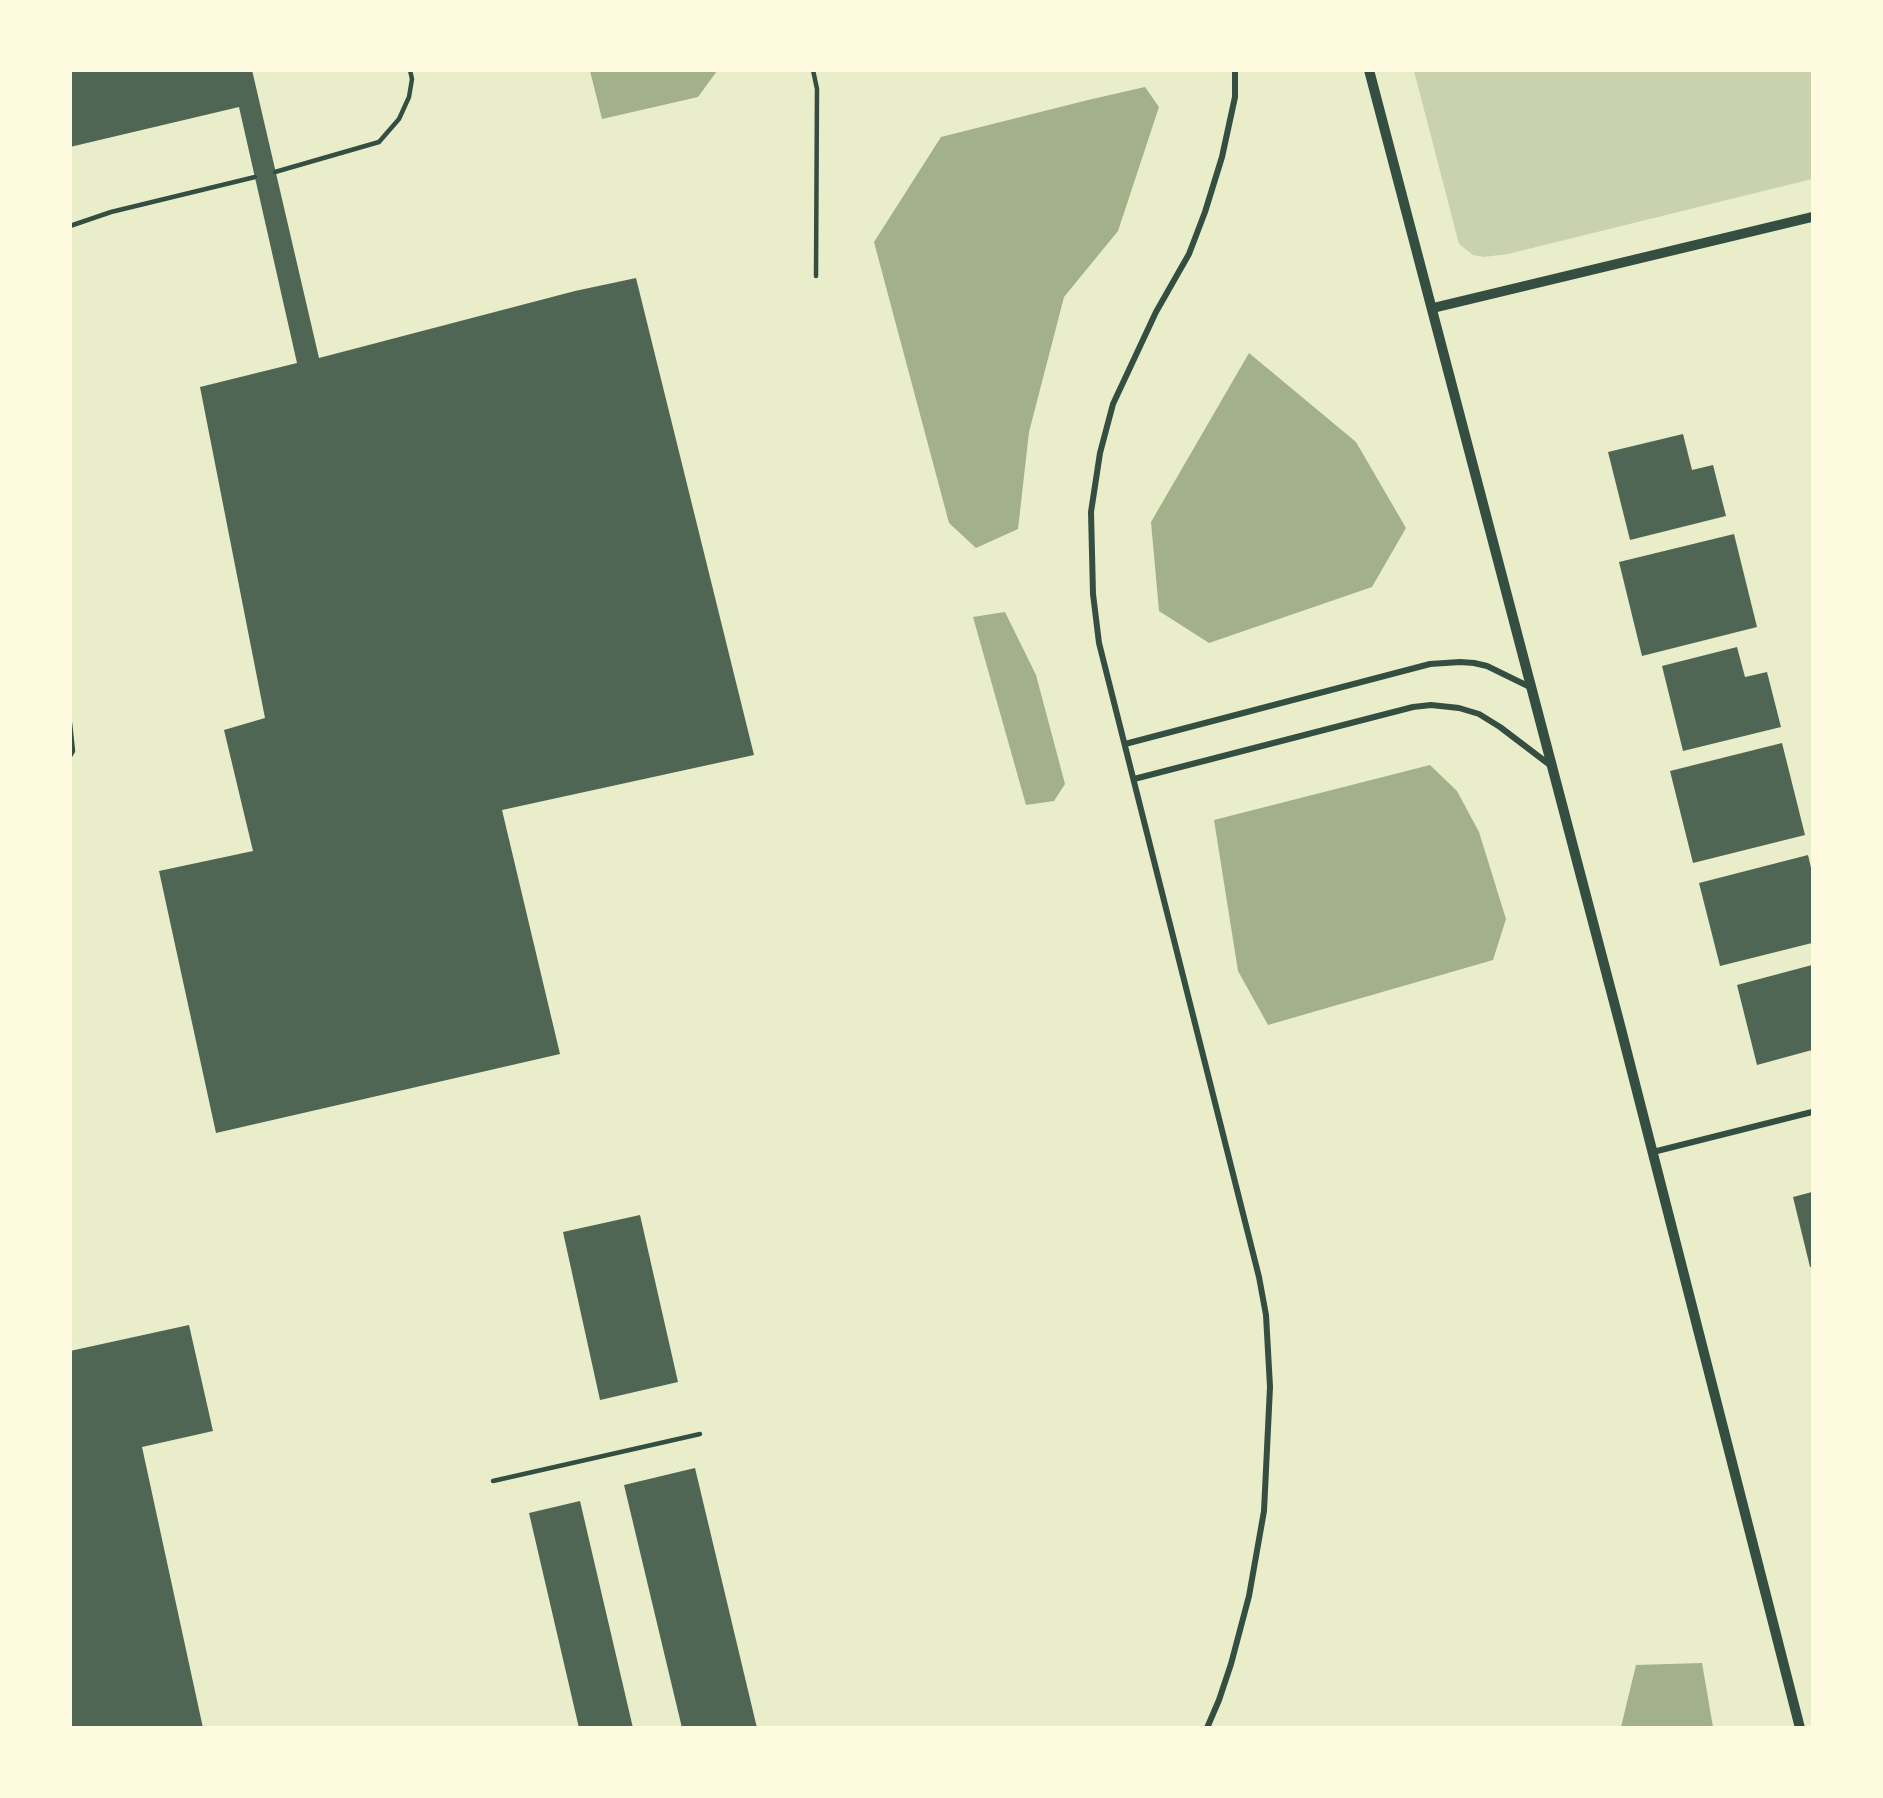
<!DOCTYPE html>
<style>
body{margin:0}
#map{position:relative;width:1883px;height:1798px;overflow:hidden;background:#e9edc9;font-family:Helvetica,sans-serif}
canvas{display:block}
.frame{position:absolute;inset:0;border:72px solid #fefae0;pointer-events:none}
</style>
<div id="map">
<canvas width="1883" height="1798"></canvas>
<div class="frame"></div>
</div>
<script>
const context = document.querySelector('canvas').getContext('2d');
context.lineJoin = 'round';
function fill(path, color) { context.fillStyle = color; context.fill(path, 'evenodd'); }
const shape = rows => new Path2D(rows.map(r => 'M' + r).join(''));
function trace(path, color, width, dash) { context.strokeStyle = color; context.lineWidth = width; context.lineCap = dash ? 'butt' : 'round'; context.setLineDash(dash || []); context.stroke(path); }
fill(shape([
 [1414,71,1812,71,1812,179,1508,254,1484,257,1473,255,1459,244]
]), '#cad2ad');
fill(shape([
 [590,71,590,70,717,71,698,97,602,119],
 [1145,87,1159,107,1118,231,1064,297,1029,432,1018,529,976,548,949,523,874,242,941,137,1088,100],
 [1249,353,1356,442,1406,528,1372,587,1209,643,1159,611,1151,522],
 [1005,612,1036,675,1065,784,1054,801,1026,805,973,617],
 [1430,765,1457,791,1479,832,1506,919,1493,960,1268,1025,1238,971,1214,820],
 [1702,1663,1713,1727,1621,1727,1636,1665]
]), '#a3b18a');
fill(shape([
 [70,70,252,70,319,358,575,291,636,278,754,755,502,810,560,1054,216,1133,159,871,253,851,224,730,265,718,200,387,297,363,239,107,70,147],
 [1683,434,1692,470,1713,465,1726,516,1630,540,1608,452],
 [1734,534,1757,627,1642,656,1619,562],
 [1737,647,1745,677,1767,672,1781,727,1683,751,1662,666],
 [1782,743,1805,835,1693,863,1670,771],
 [1808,855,1812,872,1812,943,1720,966,1699,883],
 [1812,965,1812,1050,1757,1065,1737,985],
 [1812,1192,1812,1267,1810,1267,1793,1197],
 [640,1215,678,1382,600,1400,563,1232],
 [189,1325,213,1431,142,1447,203,1728,70,1728,70,1351],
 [695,1468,757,1728,682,1728,624,1485],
 [580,1501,633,1728,579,1728,529,1513]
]), '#4f6655');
trace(shape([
 [813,70,817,89,816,276],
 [275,172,379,142,399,119,409,97,412,79,410,70],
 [70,226,111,212,255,177],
 [70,723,73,751,70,756],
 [493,1481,700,1434]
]), '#344e41', 4.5);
trace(shape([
 [1125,744,1430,664,1460,662,1474,663,1487,666,1532,688],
 [1134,779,1413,707,1431,705,1459,708,1479,714,1500,727,1550,765],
 [1653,1152,1812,1112],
 [1207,1728,1219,1700,1231,1664,1249,1596,1264,1511,1270,1387,1266,1315,1259,1277,1099,643,1093,594,1091,512,1100,453,1113,404,1156,312,1189,254,1205,212,1222,157,1235,97,1235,70]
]), '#344e41', 6);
trace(shape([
 [1369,70,1620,1025,1800,1728],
 [1433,308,1812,217]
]), '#344e41', 10);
</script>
